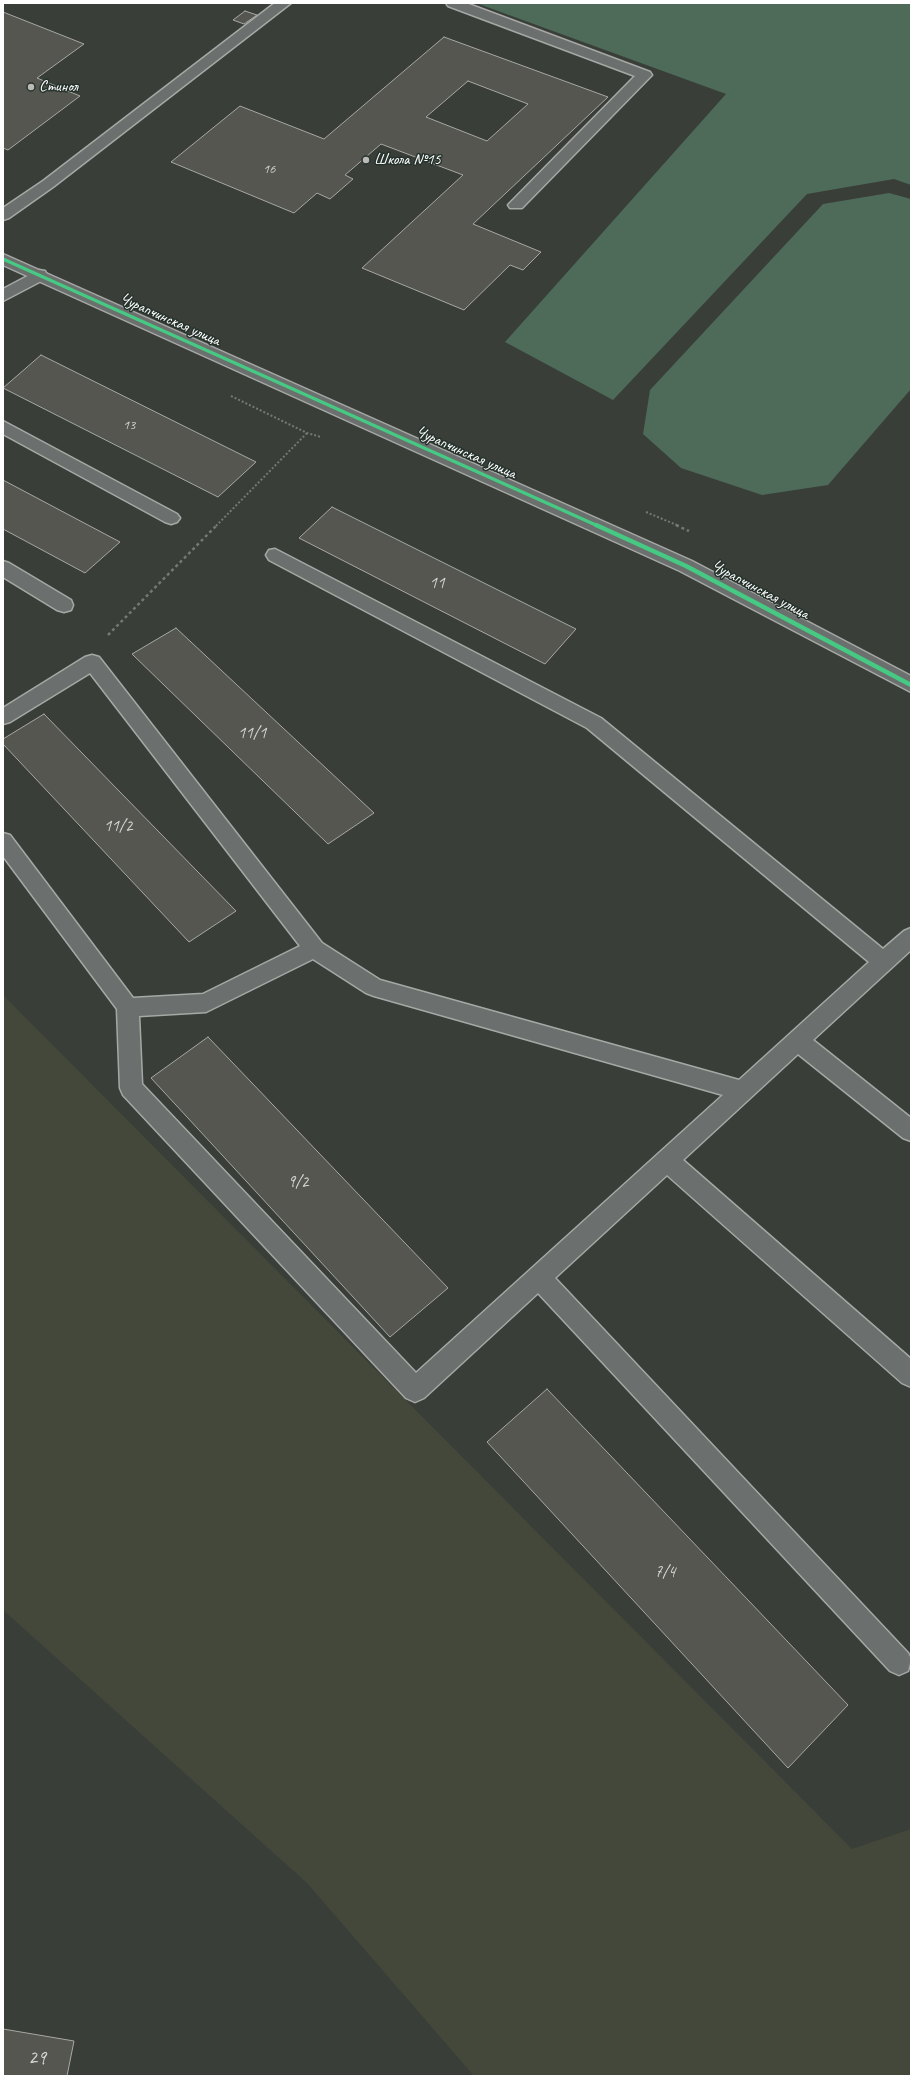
<!DOCTYPE html>
<meta charset="utf-8">
<style>
body{margin:0}
#map{position:relative;width:914px;height:2079px;overflow:hidden;background:#393e38;font-family:Caveat,sans-serif}
canvas{display:block}
.frame{position:absolute;inset:0;border:4px solid #fff;pointer-events:none}
</style>
<div id="map">
<canvas width="914" height="2079"></canvas>
<div class="frame"></div>
</div>
<script>
const context = document.querySelector('canvas').getContext('2d');
context.lineJoin = 'round';
function fill(path, color) { context.fillStyle = color; context.fill(path, 'evenodd'); }
const shape = rows => new Path2D(rows.map(r => 'M' + r).join(''));
function trace(path, color, width, dash) { context.strokeStyle = color; context.lineWidth = width; context.lineCap = dash ? 'butt' : 'round'; context.setLineDash(dash || []); context.stroke(path); }
function drawText(font, color, halo, rows, align = 'center') {
  context.font = font + ' Caveat,sans-serif'; context.lineWidth = 3; context.setLineDash([]); context.textBaseline = 'middle'; context.strokeStyle = halo; context.fillStyle = color; for (const [text, x, y, turn = 0] of rows) {
    context.save(); context.translate(x, y); context.rotate((+turn || 0) * Math.PI / 180); context.textAlign = isNaN(turn) ? turn : align; if (halo) context.strokeText(text, 0, 0); context.fillText(text, 0, 0); context.restore();
  }
}
fill(shape([
 [3,995,852,1849,911,1829,911,2076,474,2076,307,1883,3,1610]
]), '#43483b');
fill(shape([
 [476,3,911,3,911,185,894,179,807,194,613,400,505,342,726,94],
 [889,193,911,199,911,389,828,485,762,495,681,468,643,434,650,390,823,204]
]), '#4d6b58');
const building = shape([
 [245,11,257,15,244,24,233,20,245,11],
 [3,12,84,44,37,78,80,96,8,150,3,148,3,12],
 [444,37,608,97,473,224,541,252,523,270,510,265,464,310,362,268,463,175,381,144,345,175,353,179,330,199,317,193,294,213,171,162,240,106,324,139,444,37],
 [468,81,528,104,487,141,426,117,468,81],
 [41,355,256,462,218,497,3,388,41,355],
 [3,480,120,542,85,573,3,529,3,480],
 [332,507,576,629,545,664,299,538,332,507],
 [176,628,374,813,328,844,132,654,176,628],
 [44,714,236,911,189,942,3,744,3,739,44,714],
 [208,1037,448,1288,390,1337,151,1078,208,1037],
 [547,1389,848,1705,788,1768,487,1442,547,1389],
 [3,2029,74,2041,67,2076,3,2076,3,2029]
]);
fill(building, '#55564f');
trace(building, '#a6a8a5', 1);
const service = shape([
 [275,3,291,3,53,187,9,218,3,220,3,208,43,181,275,3],
 [446,3,466,3,650,72,652,75,522,208,510,208,508,205,635,76,448,6,446,3],
 [39,270,45,271,47,275,45,279,3,301,3,289,39,270],
 [3,421,177,514,180,518,177,522,171,524,165,522,3,434,3,421],
 [275,549,601,718,883,949,904,931,911,928,911,950,813,1040,911,1118,911,1141,903,1138,798,1054,683,1160,911,1359,911,1387,902,1383,667,1175,555,1278,908,1653,911,1659,908,1671,899,1675,890,1671,538,1293,424,1398,415,1402,406,1398,123,1095,120,1088,117,1009,3,856,3,833,10,835,133,998,203,994,300,946,90,673,10,722,3,724,3,708,85,657,92,655,99,657,322,943,380,980,739,1080,869,962,587,728,269,560,266,555,269,550,275,549],
 [313,959,366,993,374,996,723,1095,416,1373,142,1084,139,1016,206,1012,313,959],
 [3,561,9,563,71,600,73,605,71,610,64,612,57,610,3,577,3,561]
]);
const minor = shape([
 [3,254,692,561,911,676,911,692,680,571,3,265,3,254]
]);
trace(service, '#a6a8a5', 3);
trace(minor, '#a6a8a5', 3);
trace(shape([
 [231,396,307,433,321,437],
 [646,512,679,526],
 [216,526,307,433]
]), '#757876', 2, [2, 2]);
trace(shape([
 [676,525,689,531],
 [108,635,217,525]
]), '#757876', 2.5, [3, 3]);
fill(service, '#6b6f6d');
fill(minor, '#6b6f6d');
trace(shape([
 [3,259,598,526]
]), '#46c982', 3.5);
trace(shape([
 [596,525,686,566,911,685]
]), '#46c982', 4.5);
for (const [x, y, r, color] of [
 [31,87,4,"#babbb9"],
 [366,160,4,"#babbb9"]
]) { const dot = new Path2D(); dot.arc(x, y, r, 0, 2 * Math.PI); context.fillStyle = color; context.fill(dot); trace(dot, '#26332d', 1.5); }
drawText('14px', '#d4d5d3', null, [
 ["16",269,169],
 ["13",129,425]
]);
drawText('16px', '#fff', '#26332d', [
 ["Стинол",39,87],
 ["Школа №15",374,160]
], 'left');
drawText('16px', '#fff', '#26332d', [
 ["Чурапчинская улица",170,320,24],
 ["Чурапчинская улица",466,453,24],
 ["Чурапчинская улица",760,590,28]
]);
drawText('17px', '#d4d5d3', null, [
 ["11",437,584],
 ["11/1",252,734],
 ["11/2",118,827],
 ["9/2",298,1183],
 ["7/4",665,1573]
]);
drawText('20px', '#d4d5d3', null, [
 ["29",37,2059]
]);
</script>
